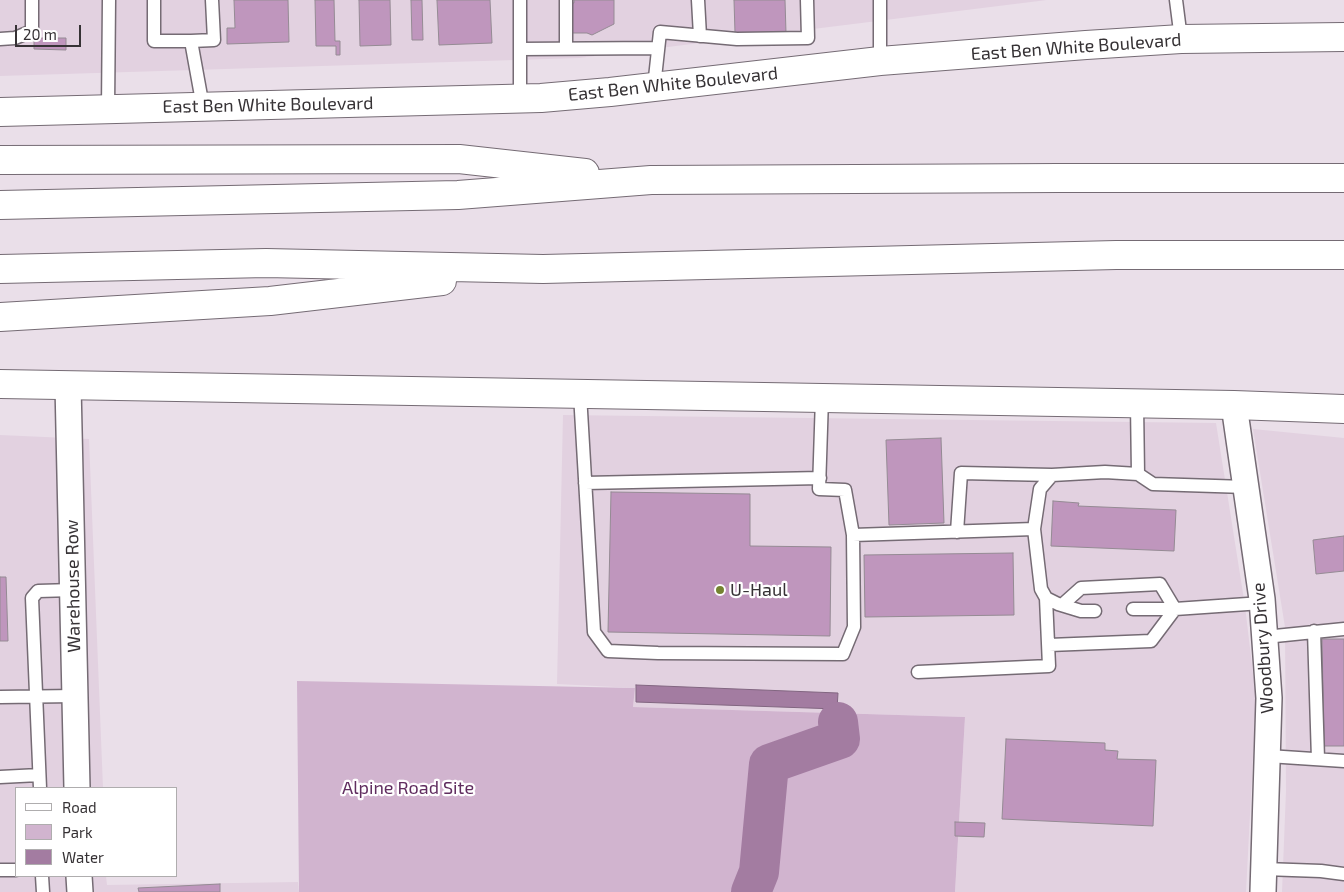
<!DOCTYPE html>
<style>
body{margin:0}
#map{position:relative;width:1344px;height:892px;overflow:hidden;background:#eadfe9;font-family:"Exo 2",sans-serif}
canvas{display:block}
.legend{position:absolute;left:15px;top:787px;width:162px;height:90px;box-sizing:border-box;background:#fff;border:1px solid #afadae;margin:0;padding:6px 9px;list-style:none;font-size:15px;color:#363235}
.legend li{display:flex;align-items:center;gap:10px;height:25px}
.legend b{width:25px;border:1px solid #afadae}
.scale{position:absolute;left:15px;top:25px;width:66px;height:22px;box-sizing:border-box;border:2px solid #363235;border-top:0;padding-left:6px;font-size:15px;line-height:18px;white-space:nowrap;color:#363235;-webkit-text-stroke:4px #fff;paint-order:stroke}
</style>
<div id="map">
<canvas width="1344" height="892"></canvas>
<ul class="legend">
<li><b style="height:6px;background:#fff"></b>Road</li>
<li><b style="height:14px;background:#d1b4cf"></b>Park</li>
<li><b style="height:14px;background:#a37ca1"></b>Water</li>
</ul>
<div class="scale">20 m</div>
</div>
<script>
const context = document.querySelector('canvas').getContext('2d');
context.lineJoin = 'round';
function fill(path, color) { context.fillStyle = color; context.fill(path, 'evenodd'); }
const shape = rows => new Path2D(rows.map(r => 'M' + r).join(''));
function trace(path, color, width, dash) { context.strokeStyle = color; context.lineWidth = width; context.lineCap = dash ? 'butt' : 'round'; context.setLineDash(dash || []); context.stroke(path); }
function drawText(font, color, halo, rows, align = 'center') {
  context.font = font + ' "Exo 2",sans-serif'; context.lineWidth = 4.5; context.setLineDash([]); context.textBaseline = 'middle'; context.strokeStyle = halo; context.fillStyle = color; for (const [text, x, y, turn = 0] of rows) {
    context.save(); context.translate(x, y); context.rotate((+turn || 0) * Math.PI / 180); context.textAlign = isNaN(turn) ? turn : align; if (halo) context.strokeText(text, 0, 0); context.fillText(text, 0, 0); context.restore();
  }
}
fill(shape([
 [0,0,1047,0,579,58,0,76],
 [563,415,1216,423,1245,606,1256,699,1246,892,955,892,965,717,633,707,635,688,557,684],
 [1253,429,1344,438,1344,892,1282,892,1286,791,1285,627],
 [0,435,89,439,103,788,16,788,16,876,106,876,107,885,298,882,299,892,0,892]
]), '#e2d1e0');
fill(shape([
 [297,681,635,688,633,707,965,717,955,892,299,892]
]), '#d1b4cf');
const water = shape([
 [636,685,838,693,837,709,636,702,636,685]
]);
fill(water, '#a37ca1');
trace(water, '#826681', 1);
trace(shape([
 [751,892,759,872,769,764,840,739,838,722]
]), '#a37ca1', 40);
const building = shape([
 [234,0,288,0,289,42,227,44,227,28,235,28,234,0],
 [315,0,334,0,335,41,340,41,340,55,336,55,336,46,316,46,315,0],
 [359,0,390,0,391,45,360,46,359,0],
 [411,0,422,0,423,40,412,40,411,0],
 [437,0,490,0,492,43,439,45,437,0],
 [574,0,614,0,614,24,592,35,587,33,572,33,571,3,574,3,574,0],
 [734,0,785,0,786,33,735,33,734,0],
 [34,38,66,38,66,50,34,49,34,38],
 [941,438,944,523,889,525,886,440,941,438],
 [611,492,750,494,750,546,831,547,830,636,608,632,611,492],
 [1053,501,1079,503,1078,506,1176,510,1174,551,1051,546,1053,501],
 [1344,536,1344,571,1316,574,1313,540,1344,536],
 [1013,553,1014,615,865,617,864,555,1013,553],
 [0,577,6,577,8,641,0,641,0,577],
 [1322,639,1344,639,1344,746,1324,746,1322,639],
 [1006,739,1105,743,1105,750,1118,751,1117,759,1156,760,1153,826,1002,819,1006,739],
 [955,822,985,823,984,837,955,836,955,822],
 [220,884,220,892,139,892,138,888,220,884]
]);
fill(building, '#bf96bd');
trace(building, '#958b94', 1);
const service = shape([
 [154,0,154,41,191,41,214,40,212,0],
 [520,0,520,98],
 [698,0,700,36],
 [880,0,880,61],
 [1176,0,1181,39],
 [0,39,15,38,32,31,32,0],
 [191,41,203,107],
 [566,48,566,0],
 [521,49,658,48],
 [654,87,660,32,737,39,808,38,807,0],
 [108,109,109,0],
 [580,394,594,632,608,651,658,653,843,654,854,627,853,535,1034,529],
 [822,398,819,489,845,490,853,535],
 [1138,474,1153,484,1246,487],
 [585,483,820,478],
 [957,532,961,473,1052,475],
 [1062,605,1081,588,1160,584,1175,609],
 [1133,609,1175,609,1262,603],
 [1095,611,1081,611,1058,604,1046,598,1041,589,1034,529,1040,489,1052,475,1105,472,1138,474,1137,404],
 [1314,631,1318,759],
 [1265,637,1344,629],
 [1049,645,1151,641,1175,609],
 [918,672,1049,666,1046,598],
 [0,697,75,696],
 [1268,756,1344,761],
 [0,777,39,775],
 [40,788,32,598,38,591,73,590],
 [1264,869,1321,871,1344,874],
 [0,870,16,870],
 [42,876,43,892]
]);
const minor = shape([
 [68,385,77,788],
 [1234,405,1262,599,1269,698,1263,892],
 [79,876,80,892]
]);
const secondary = shape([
 [0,112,541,98,610,92,880,61,1086,45,1181,39,1344,37],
 [0,384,1234,405,1344,409]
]);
const motorway = shape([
 [0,160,459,159,585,173],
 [0,205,458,195,651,180,1059,178,1344,178],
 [0,269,266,263,543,269,1116,255,1344,255],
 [0,317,270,301,442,281]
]);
trace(service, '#756b74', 15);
trace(minor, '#756b74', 28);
trace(secondary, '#756b74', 30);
trace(motorway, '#756b74', 30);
trace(service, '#fff', 12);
trace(minor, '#fff', 25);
trace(secondary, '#fff', 28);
trace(motorway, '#fff', 28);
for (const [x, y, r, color] of [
 [720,590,5,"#758331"]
]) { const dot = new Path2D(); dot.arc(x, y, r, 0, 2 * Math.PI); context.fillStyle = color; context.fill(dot); trace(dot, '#fff', 2); }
drawText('18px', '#363235', '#fff', [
 ["East Ben White Boulevard",1076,47,-4],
 ["East Ben White Boulevard",673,84,-6],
 ["East Ben White Boulevard",268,105,-1],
 ["Warehouse Row",73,586,-91],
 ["Woodbury Drive",1263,648,-94]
]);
drawText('18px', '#363235', '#fff', [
 ["U-Haul",730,590]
], 'left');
drawText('18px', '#602d5f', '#fff', [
 ["Alpine Road Site",408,788]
]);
</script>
